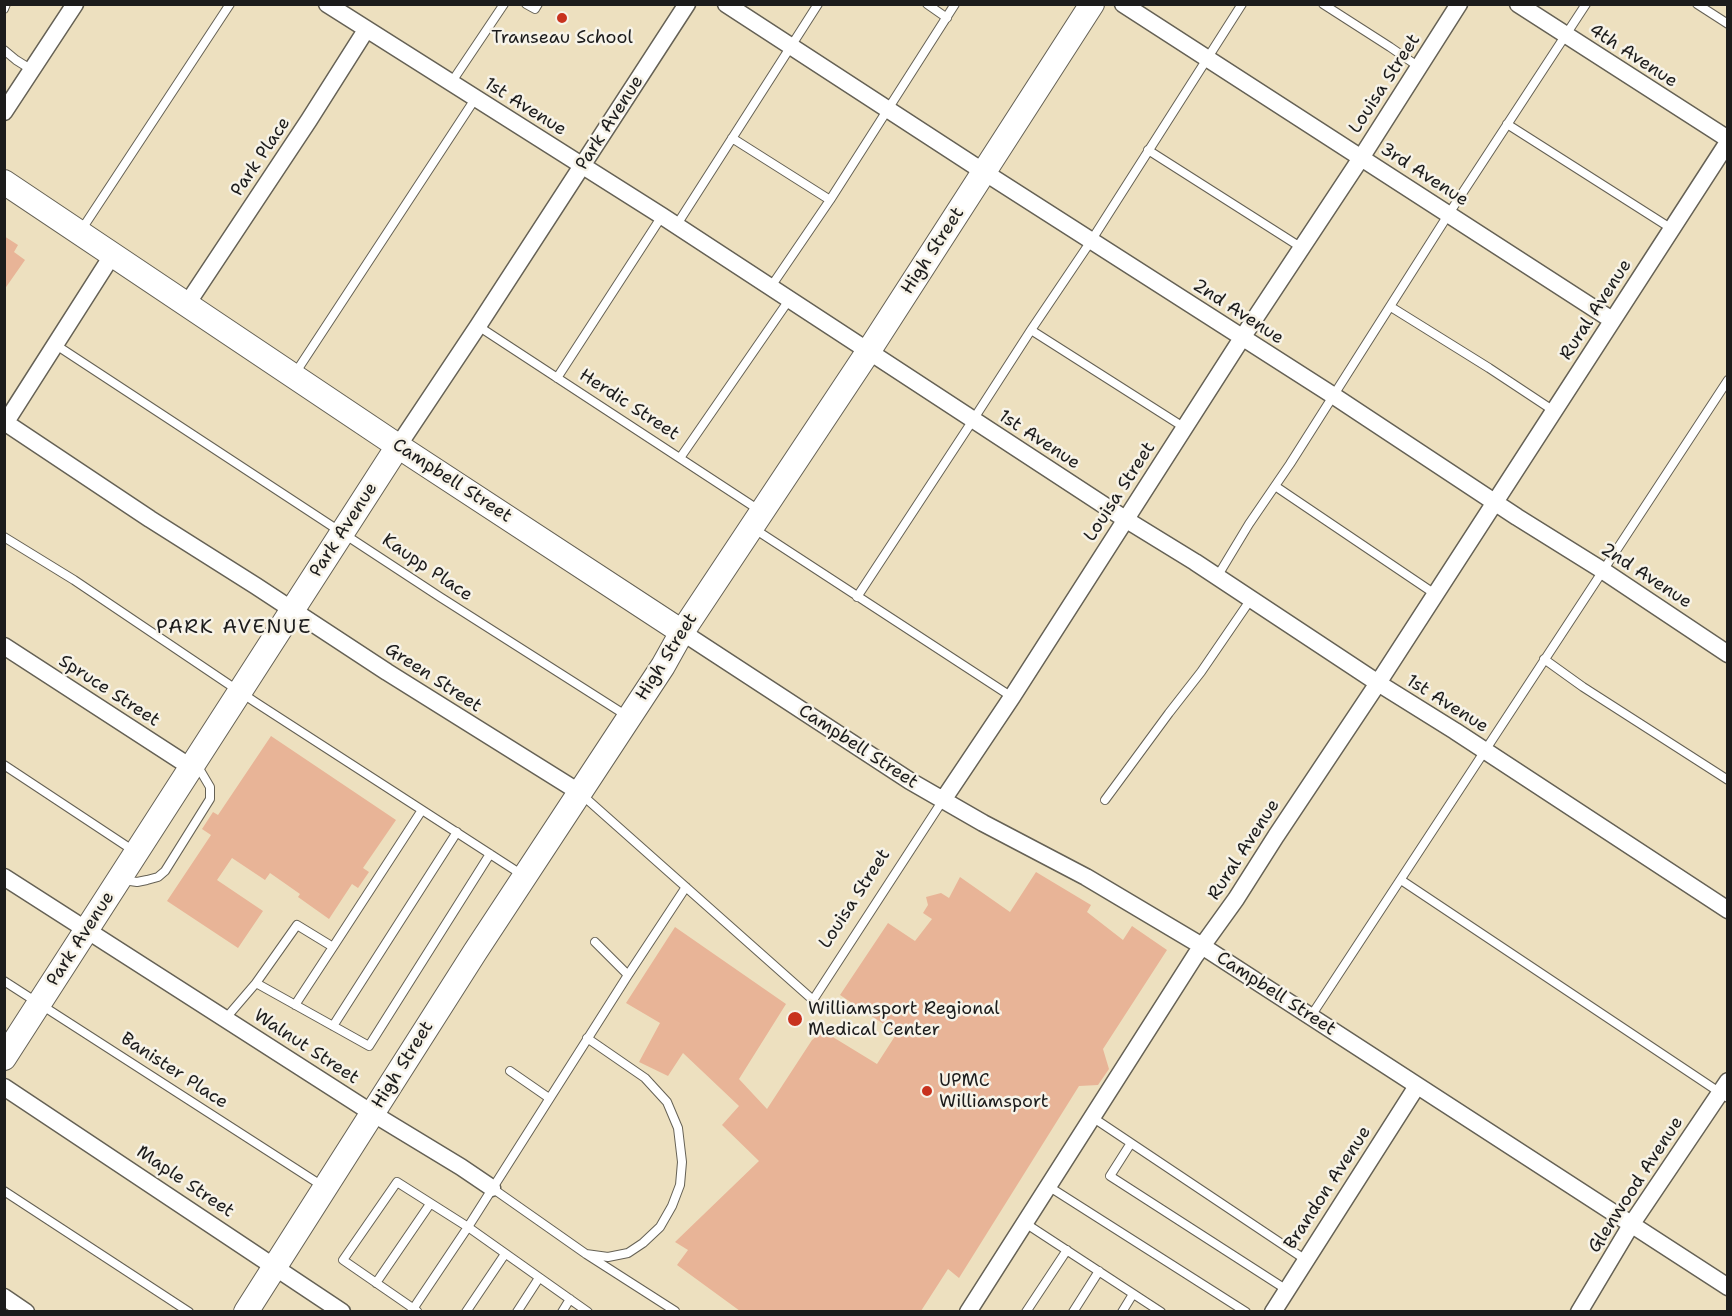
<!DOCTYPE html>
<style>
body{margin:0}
#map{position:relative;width:1732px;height:1316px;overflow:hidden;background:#ede0bf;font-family:"Shantell Sans",sans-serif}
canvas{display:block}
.frame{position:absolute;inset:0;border:6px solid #1c1c1c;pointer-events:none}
</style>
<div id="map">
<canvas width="1732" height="1316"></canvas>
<div class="frame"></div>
</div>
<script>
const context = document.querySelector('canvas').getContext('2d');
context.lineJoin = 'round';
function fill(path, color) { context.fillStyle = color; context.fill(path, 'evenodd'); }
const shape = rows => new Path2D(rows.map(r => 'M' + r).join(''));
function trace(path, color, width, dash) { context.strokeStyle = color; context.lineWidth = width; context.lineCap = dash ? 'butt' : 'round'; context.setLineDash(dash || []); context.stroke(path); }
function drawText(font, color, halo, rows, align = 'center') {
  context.font = font + ' "Shantell Sans",sans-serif'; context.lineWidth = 5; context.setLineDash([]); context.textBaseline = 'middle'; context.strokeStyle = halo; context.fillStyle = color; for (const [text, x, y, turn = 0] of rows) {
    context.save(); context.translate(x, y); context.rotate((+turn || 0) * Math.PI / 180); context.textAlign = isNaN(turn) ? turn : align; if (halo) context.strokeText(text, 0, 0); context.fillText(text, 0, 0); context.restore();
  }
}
fill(shape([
 [4,236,18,245,14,252,25,260,4,290],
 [271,736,396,820,363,868,369,872,358,888,352,884,329,919,298,897,300,894,270,873,265,880,232,858,217,880,263,911,238,948,167,901,211,835,202,829,213,812,218,815],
 [1036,872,1091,905,1087,912,1123,940,1132,926,1167,950,1103,1049,1109,1069,1098,1085,1079,1086,959,1278,948,1269,921,1311,740,1311,677,1265,688,1250,675,1242,759,1161,722,1125,739,1106,683,1053,668,1076,639,1062,660,1023,626,1003,675,927,786,1004,739,1079,767,1109,812,1040,823,1031,877,1064,897,1033,840,995,888,923,915,941,932,919,923,913,928,905,926,897,941,893,949,898,960,877,1010,912]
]), '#e8b497');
const lane = shape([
 [526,4,535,9,538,4],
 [927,4,947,18],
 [1323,4,1390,47,1419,67],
 [1697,4,1728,24],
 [4,9,6,4],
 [4,50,16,60,32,70],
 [451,83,504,4],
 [1507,124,1672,229],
 [732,138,830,200],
 [1148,150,1302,248],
 [676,226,818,4],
 [80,232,230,4],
 [770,288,830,200,955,4],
 [1391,307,1489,368,1554,411],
 [478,326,759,510],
 [1031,330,1185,428],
 [56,345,440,597,627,716],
 [294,375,475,99],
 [557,378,662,216],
 [680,458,789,300],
 [1275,486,1435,594],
 [753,528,1012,697],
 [4,537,74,580,255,702,524,876],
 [1217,577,1249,524,1290,464,1448,215,1586,4],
 [857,597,973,420,1031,330,1091,241,1242,4],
 [1544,659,1583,687,1728,780],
 [4,765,134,851],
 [581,794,813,1000,943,800],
 [1105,800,1169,713,1201,672,1251,599],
 [123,880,137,882,147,880,158,877,165,871,210,799,210,787,197,765],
 [1401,880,1728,1098],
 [595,942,628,975],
 [4,981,324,1187],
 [256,983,369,1046,490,854],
 [295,1005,333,947],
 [1311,1016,1728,380],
 [226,1018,256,983,297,925,333,947,422,810],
 [333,1026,457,832],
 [510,1071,549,1098],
 [1092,1117,1306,1260],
 [1131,1143,1110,1176,1287,1290],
 [1048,1186,1246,1312],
 [492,1188,586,1254,675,1311],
 [4,1191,189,1312],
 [1025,1223,1161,1312],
 [586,1254,608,1257,628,1253,643,1243,660,1227,672,1206,680,1185,682,1162,678,1128,667,1102,645,1078,587,1038],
 [376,1283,430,1204],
 [417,1311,343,1260,397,1182,468,1227,588,1312],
 [411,1312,468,1227,628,975,686,887],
 [466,1312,505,1254],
 [517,1312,539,1278],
 [562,1312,570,1299],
 [1026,1312,1067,1250],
 [1073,1312,1099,1271],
 [1122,1312,1133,1294]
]);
const street = shape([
 [327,4,662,216,1125,519,1195,562,1378,683,1455,731,1728,910],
 [726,4,984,172,1334,396,1517,517,1602,570,1728,654],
 [1123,4,1612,320],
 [1518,4,1728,139],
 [4,112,75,4],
 [187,304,309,120,366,30],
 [6,423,150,519,256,586,387,672,579,792],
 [4,425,113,254],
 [398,446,478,326,687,4],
 [682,632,910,781,983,823,1086,877,1202,946,1728,1287],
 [4,646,192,768],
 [943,800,1012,697,1242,338,1361,158,1459,4],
 [4,877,372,1113,461,1167,492,1188],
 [4,1087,342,1312],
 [4,1297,26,1312],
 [968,1312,1195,956,1236,899,1276,836,1378,683,1728,142],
 [1273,1312,1417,1086],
 [1579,1312,1631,1225,1728,1081]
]);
const secondary = shape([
 [4,182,398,446,682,632],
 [4,1058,398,446],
 [246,1312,475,952,663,666,682,632,868,352,1092,4]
]);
trace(lane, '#656155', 10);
trace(street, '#656155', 19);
trace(secondary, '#656155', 26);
trace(lane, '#fff', 8);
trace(street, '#fff', 16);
trace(secondary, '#fff', 24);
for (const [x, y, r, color] of [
 [562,18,6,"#c8321e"],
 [795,1019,8,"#c8321e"],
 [927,1091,6,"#c8321e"]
]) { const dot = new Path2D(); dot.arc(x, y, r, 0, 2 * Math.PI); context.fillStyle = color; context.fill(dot); trace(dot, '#f7f3e8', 2); }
drawText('18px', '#1c1c1c', '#f7f3e8', [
 ["Transeau School",562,38,"center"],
 ["Williamsport Regional",808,1009],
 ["Medical Center",808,1030],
 ["UPMC",939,1081],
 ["Williamsport",939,1102]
], 'left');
drawText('18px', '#1c1c1c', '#f7f3e8', [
 ["4th Avenue",1633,56,33],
 ["Louisa Street",1385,84,-57],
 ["1st Avenue",525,107,32],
 ["Park Avenue",610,123,-57],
 ["Park Place",261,157,-56],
 ["3rd Avenue",1424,175,33],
 ["High Street",933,251,-57],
 ["Rural Avenue",1596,310,-57],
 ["2nd Avenue",1238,312,33],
 ["Herdic Street",629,405,33],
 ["1st Avenue",1039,440,33],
 ["Campbell Street",452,481,33],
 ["Louisa Street",1120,492,-57],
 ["Park Avenue",344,530,-57],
 ["Kaupp Place",427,568,34],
 ["2nd Avenue",1646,576,33],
 ["High Street",667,657,-58],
 ["Green Street",433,678,33],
 ["Spruce Street",109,691,33],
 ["1st Avenue",1447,704,32],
 ["Campbell Street",858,747,33],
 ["Rural Avenue",1244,850,-57],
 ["Louisa Street",855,899,-57],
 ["Park Avenue",81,939,-57],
 ["Campbell Street",1276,994,33],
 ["Walnut Street",306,1047,33],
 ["High Street",403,1065,-58],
 ["Banister Place",174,1071,33],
 ["Maple Street",185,1182,34],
 ["Glenwood Avenue",1636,1185,-57],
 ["Brandon Avenue",1328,1188,-57]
]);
context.letterSpacing = '1.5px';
drawText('20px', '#1c1c1c', '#f7f3e8', [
 ["PARK AVENUE",234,628]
]);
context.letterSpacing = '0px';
</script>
